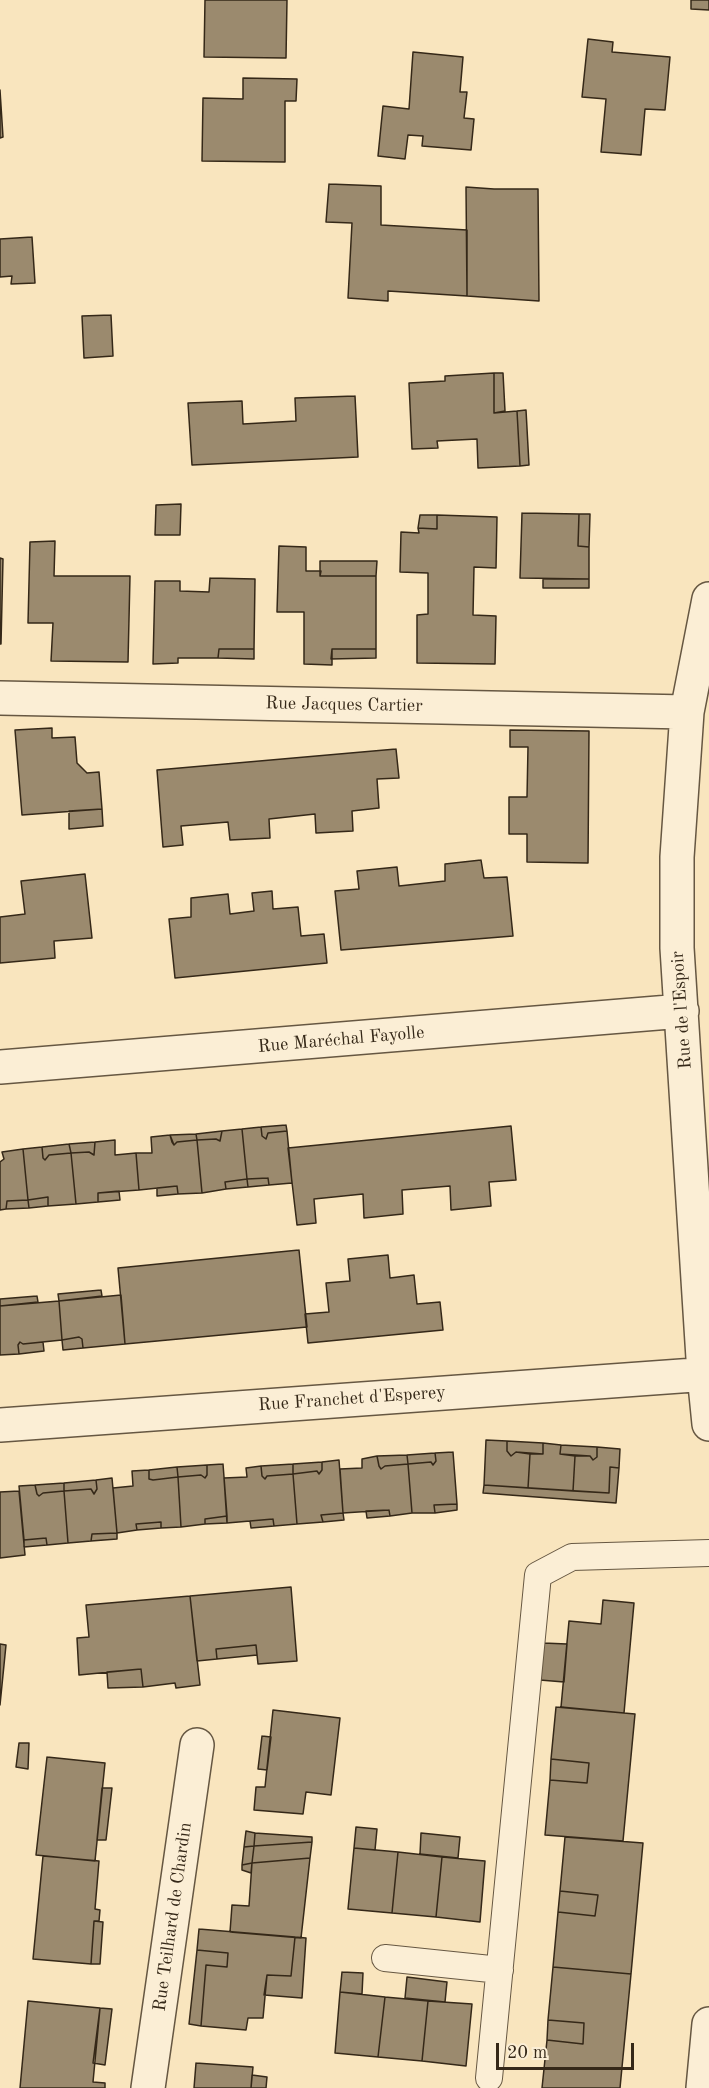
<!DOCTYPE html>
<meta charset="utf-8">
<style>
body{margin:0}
#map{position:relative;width:709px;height:2088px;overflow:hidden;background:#f9e5be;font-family:"Old Standard TT",serif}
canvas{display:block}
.scale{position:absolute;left:496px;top:2043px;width:138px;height:27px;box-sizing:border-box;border:3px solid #352818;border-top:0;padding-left:8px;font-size:18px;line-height:21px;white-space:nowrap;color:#352818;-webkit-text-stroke:4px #fbeed5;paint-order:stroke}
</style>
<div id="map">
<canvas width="709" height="2088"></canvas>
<div class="scale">20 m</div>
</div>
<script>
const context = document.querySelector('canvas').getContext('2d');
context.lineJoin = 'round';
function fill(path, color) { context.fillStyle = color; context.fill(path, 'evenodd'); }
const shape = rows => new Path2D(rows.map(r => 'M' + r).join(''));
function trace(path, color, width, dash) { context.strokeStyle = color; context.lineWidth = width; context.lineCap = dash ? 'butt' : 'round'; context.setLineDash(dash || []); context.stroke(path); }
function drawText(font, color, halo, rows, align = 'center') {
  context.font = font + ' "Old Standard TT",serif'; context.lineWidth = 4.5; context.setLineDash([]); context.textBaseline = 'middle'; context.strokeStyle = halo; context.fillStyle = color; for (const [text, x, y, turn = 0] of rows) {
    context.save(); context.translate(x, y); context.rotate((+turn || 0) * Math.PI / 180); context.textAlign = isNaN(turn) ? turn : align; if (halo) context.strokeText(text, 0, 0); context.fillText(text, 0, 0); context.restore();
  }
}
const building = shape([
 [205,0,287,0,286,58,204,57,205,0],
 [691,0,709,0,709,10,691,9,691,0],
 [588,39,613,42,612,52,670,57,665,110,645,109,641,155,601,152,606,99,582,97,588,39],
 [413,52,463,57,460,92,467,92,464,118,474,119,471,150,422,146,423,136,408,135,405,159,378,156,383,106,409,109,413,52],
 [243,78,297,79,296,101,285,101,285,162,202,161,203,98,243,99,243,78],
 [0,90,3,137,0,138,0,90],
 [329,184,381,186,381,225,467,230,467,296,388,291,388,301,348,298,352,223,326,222,329,184],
 [466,187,494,189,538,189,539,301,467,296,466,187],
 [32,237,35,283,11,284,12,276,0,277,0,239,32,237],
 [111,315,113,356,84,358,82,316,111,315],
 [494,373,494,413,517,411,520,466,478,468,477,439,437,441,438,448,412,449,409,383,445,381,445,376,494,373],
 [494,373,503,373,505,411,494,413,494,373],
 [355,396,358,457,192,465,188,403,242,401,243,424,296,421,295,398,355,396],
 [526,410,529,465,520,466,517,411,526,410],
 [181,504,180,535,155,535,156,505,181,504],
 [522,513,579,514,578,546,589,547,589,579,520,578,522,513],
 [579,514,590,514,589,547,578,546,579,514],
 [420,515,437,515,437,529,418,528,420,515],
 [437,515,497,517,496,568,474,567,473,615,496,616,495,664,417,663,417,615,428,614,428,573,400,572,401,532,419,533,418,528,437,529,437,515],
 [55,541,54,576,130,576,128,662,51,661,53,623,28,623,30,542,55,541],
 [279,546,306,547,306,571,321,571,320,576,376,576,376,649,332,649,332,665,304,664,304,612,277,612,279,546],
 [0,558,3,559,1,644,0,644,0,558],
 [320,561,377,561,376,576,320,576,320,561],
 [210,578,255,579,254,649,219,649,218,658,178,658,178,663,153,664,155,581,180,581,180,591,209,592,210,578],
 [543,579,589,579,589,588,543,588,543,579],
 [219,649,254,649,254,659,218,658,219,649],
 [332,649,376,649,376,658,331,659,332,649],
 [52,728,52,738,75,737,77,763,87,773,99,772,102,809,22,815,15,730,52,728],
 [510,730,589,731,588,863,527,862,527,834,509,834,509,797,527,797,528,747,510,747,510,730],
 [396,749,399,778,377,779,379,808,352,811,353,831,316,833,315,814,269,819,270,838,230,840,228,822,181,826,183,845,163,847,157,770,396,749],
 [102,809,103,826,69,829,69,811,102,809],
 [481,860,484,878,507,877,513,936,341,950,335,891,359,889,357,871,397,867,399,886,445,881,445,864,481,860],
 [85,874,92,938,54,941,55,958,0,963,0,917,25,914,21,881,85,874],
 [272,891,273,909,298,907,301,936,324,934,327,963,175,978,169,919,191,917,191,898,228,894,230,914,254,911,252,893,272,891],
 [286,1125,287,1131,268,1133,266,1139,262,1136,261,1127,286,1125],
 [511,1126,516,1180,489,1182,491,1206,451,1210,450,1186,402,1190,403,1214,364,1218,363,1194,314,1199,316,1223,297,1225,288,1148,511,1126],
 [261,1127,262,1136,266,1139,268,1133,287,1131,292,1183,269,1185,268,1178,247,1179,242,1129,261,1127],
 [242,1129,247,1179,225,1182,226,1189,202,1193,197,1140,216,1139,220,1141,222,1131,242,1129],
 [222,1131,220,1141,216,1139,197,1140,196,1134,222,1131],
 [196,1134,197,1140,177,1142,174,1145,172,1142,170,1135,196,1134],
 [170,1135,174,1145,177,1142,197,1140,202,1193,178,1194,177,1186,139,1190,136,1153,152,1153,151,1137,170,1135],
 [115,1140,115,1155,136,1153,139,1190,98,1193,98,1202,76,1204,71,1153,89,1152,94,1155,95,1142,115,1140],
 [95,1142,94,1155,89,1152,71,1153,69,1144,95,1142],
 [69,1144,71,1153,49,1155,45,1160,43,1158,42,1147,69,1144],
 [42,1147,43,1158,45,1160,49,1155,71,1153,76,1204,48,1206,48,1197,28,1200,23,1149,42,1147],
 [23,1149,28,1200,7,1201,6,1209,0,1210,0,1162,4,1159,2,1152,23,1149],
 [268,1178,269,1185,248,1187,247,1179,268,1178],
 [247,1179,248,1187,226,1189,225,1182,247,1179],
 [177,1186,178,1194,157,1196,157,1188,177,1186],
 [119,1191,120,1200,98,1202,98,1193,119,1191],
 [48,1197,48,1206,29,1208,28,1200,48,1197],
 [28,1200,29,1208,6,1209,7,1201,28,1200],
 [299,1250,307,1327,125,1344,118,1268,299,1250],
 [388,1255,390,1278,414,1275,417,1304,440,1302,443,1330,308,1343,305,1314,329,1312,326,1283,350,1281,348,1259,388,1255],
 [101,1290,102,1296,59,1301,58,1294,101,1290],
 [121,1295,125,1344,83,1348,82,1339,79,1337,62,1340,59,1301,121,1295],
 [37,1296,38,1302,0,1306,0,1299,37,1296],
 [59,1301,62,1340,23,1344,20,1342,18,1345,19,1354,0,1355,0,1306,59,1301],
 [79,1337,82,1339,83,1348,63,1350,62,1340,79,1337],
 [20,1342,23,1344,43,1342,44,1351,19,1354,18,1345,20,1342],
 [486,1440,507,1441,507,1451,511,1456,516,1452,530,1454,528,1488,484,1485,486,1440],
 [507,1441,543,1443,543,1454,516,1452,511,1456,507,1451,507,1441],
 [543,1443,561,1445,560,1454,575,1456,573,1491,528,1488,530,1454,543,1454,543,1443],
 [561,1445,597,1447,597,1457,593,1460,590,1456,560,1454,561,1445],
 [597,1447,620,1449,619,1468,610,1467,609,1493,573,1491,575,1456,590,1456,593,1460,597,1457,597,1447],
 [453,1452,457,1504,434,1505,435,1513,412,1513,408,1464,431,1462,433,1465,436,1461,435,1453,453,1452],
 [435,1453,436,1461,433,1465,431,1462,408,1464,407,1455,435,1453],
 [407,1455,408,1464,385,1466,381,1469,379,1466,377,1456,407,1455],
 [377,1456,379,1466,381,1469,385,1466,408,1464,412,1513,390,1516,389,1510,343,1513,340,1469,362,1468,362,1459,377,1456],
 [339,1460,343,1513,321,1515,323,1522,297,1524,293,1474,317,1471,319,1474,322,1470,322,1462,339,1460],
 [322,1462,322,1470,319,1474,317,1471,293,1474,293,1464,322,1462],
 [223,1464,227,1516,205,1519,205,1524,181,1527,178,1477,201,1475,205,1478,207,1475,207,1465,223,1464],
 [293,1464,293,1474,267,1476,265,1479,262,1476,261,1466,293,1464],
 [207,1465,207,1475,205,1478,201,1475,178,1477,177,1467,207,1465],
 [261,1466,262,1476,265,1479,267,1476,293,1474,297,1524,274,1526,273,1519,227,1523,224,1478,247,1477,246,1468,261,1466],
 [177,1467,178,1477,153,1480,149,1479,149,1470,177,1467],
 [610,1467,619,1468,616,1503,483,1493,484,1485,609,1493,610,1467],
 [149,1470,149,1479,153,1480,178,1477,181,1527,161,1528,161,1522,136,1524,137,1530,117,1533,113,1488,133,1486,132,1471,149,1470],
 [112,1478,117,1533,92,1534,91,1541,68,1543,64,1491,91,1489,94,1494,97,1489,96,1480,112,1478],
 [96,1480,97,1489,94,1494,91,1489,64,1491,64,1483,96,1480],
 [64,1483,64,1491,43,1493,39,1496,37,1494,35,1485,64,1483],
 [35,1485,37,1494,39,1496,43,1493,64,1491,68,1543,47,1545,46,1538,24,1540,19,1486,35,1485],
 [19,1491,25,1555,0,1558,0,1492,19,1491],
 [457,1504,457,1510,435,1513,434,1505,457,1504],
 [389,1510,390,1516,367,1518,366,1511,389,1510],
 [343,1513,344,1520,323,1522,321,1515,343,1513],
 [227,1516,227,1523,205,1524,205,1519,227,1516],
 [273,1519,274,1526,251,1528,250,1521,273,1519],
 [161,1522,161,1528,137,1530,136,1524,161,1522],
 [117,1533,117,1539,91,1541,92,1534,117,1533],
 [46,1538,47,1545,24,1547,24,1540,46,1538],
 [291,1587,297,1661,258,1664,256,1645,216,1649,217,1659,197,1661,190,1596,291,1587],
 [190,1596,200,1685,176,1688,175,1683,143,1687,141,1669,79,1675,77,1638,89,1637,86,1605,190,1596],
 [603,1600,634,1603,624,1713,561,1707,569,1621,601,1624,603,1600],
 [543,1643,567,1644,564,1682,540,1680,543,1643],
 [0,1644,6,1645,0,1705,0,1644],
 [256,1645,257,1655,217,1659,216,1649,256,1645],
 [141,1669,143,1687,108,1688,107,1672,141,1669],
 [556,1707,635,1714,623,1841,545,1835,550,1780,587,1783,589,1763,551,1759,556,1707],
 [273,1710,340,1718,331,1795,306,1792,303,1814,254,1810,256,1787,265,1787,273,1710],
 [262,1736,271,1737,267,1770,258,1769,262,1736],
 [19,1743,29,1743,28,1769,16,1767,19,1743],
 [47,1757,105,1763,95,1861,36,1855,47,1757],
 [551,1759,589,1763,587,1783,550,1780,551,1759],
 [102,1788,112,1788,106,1840,97,1840,102,1788],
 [356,1827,377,1829,375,1850,354,1848,356,1827],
 [246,1831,255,1833,254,1846,244,1847,246,1831],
 [255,1833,312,1837,312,1842,254,1846,255,1833],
 [421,1833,460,1837,458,1858,420,1854,421,1833],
 [565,1837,643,1843,631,1974,553,1967,558,1912,595,1916,598,1895,560,1891,565,1837],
 [312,1842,310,1858,252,1863,254,1846,312,1842],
 [254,1846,252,1863,242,1865,244,1847,254,1846],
 [354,1848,398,1852,392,1913,348,1909,354,1848],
 [398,1852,442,1857,436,1917,392,1913,398,1852],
 [43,1856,99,1861,95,1909,100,1910,99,1921,94,1921,91,1964,33,1959,43,1856],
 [442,1857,485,1861,480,1922,436,1917,442,1857],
 [310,1858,301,1938,230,1932,232,1905,249,1906,252,1863,310,1858],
 [252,1863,251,1873,242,1870,242,1865,252,1863],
 [560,1891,598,1895,595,1916,558,1912,560,1891],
 [94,1921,103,1922,100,1964,91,1964,94,1921],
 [199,1929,295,1937,291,1976,267,1975,263,2018,248,2018,246,2030,201,2026,206,1965,227,1967,228,1953,197,1950,199,1929],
 [295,1937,306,1938,302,1998,264,1995,267,1975,291,1976,295,1937],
 [197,1950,228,1953,227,1967,206,1965,201,2026,189,2024,197,1950],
 [553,1967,631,1974,620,2088,542,2088,547,2040,583,2044,584,2023,548,2020,553,1967],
 [342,1972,363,1973,362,1994,340,1992,342,1972],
 [407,1977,447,1982,445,2002,405,1998,407,1977],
 [340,1992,385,1997,378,2057,335,2053,340,1992],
 [385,1997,428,2001,422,2061,378,2057,385,1997],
 [28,2001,100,2008,93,2082,105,2083,105,2088,20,2088,28,2001],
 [428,2001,472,2004,466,2066,422,2061,428,2001],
 [100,2008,112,2009,105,2065,93,2063,100,2008],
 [548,2020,584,2023,583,2044,547,2040,548,2020],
 [196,2063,253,2067,251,2088,194,2088,196,2063],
 [252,2075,267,2077,266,2088,251,2088,252,2075]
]);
fill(building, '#9b8a6e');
trace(building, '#352818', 1.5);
const service = shape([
 [385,1958,500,1970],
 [489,2078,538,1575,572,1557,709,1553]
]);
const minor = shape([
 [709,599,687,712,677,857,677,948,704,1374,709,1424],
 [0,698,687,712],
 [0,1067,682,1011],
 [0,1425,709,1374],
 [148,2088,197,1745],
 [703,2088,709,2024]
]);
trace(service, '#665742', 28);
trace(minor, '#665742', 36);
trace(service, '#fbeed5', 26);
trace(minor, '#fbeed5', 33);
drawText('18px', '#352818', '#fbeed5', [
 ["Rue Jacques Cartier",344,705,1],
 ["Rue de l'Espoir",682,1010,-94],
 ["Rue Maréchal Fayolle",341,1040,-5],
 ["Rue Franchet d'Esperey",352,1399,-4],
 ["Rue Teilhard de Chardin",173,1917,-82]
]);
</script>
